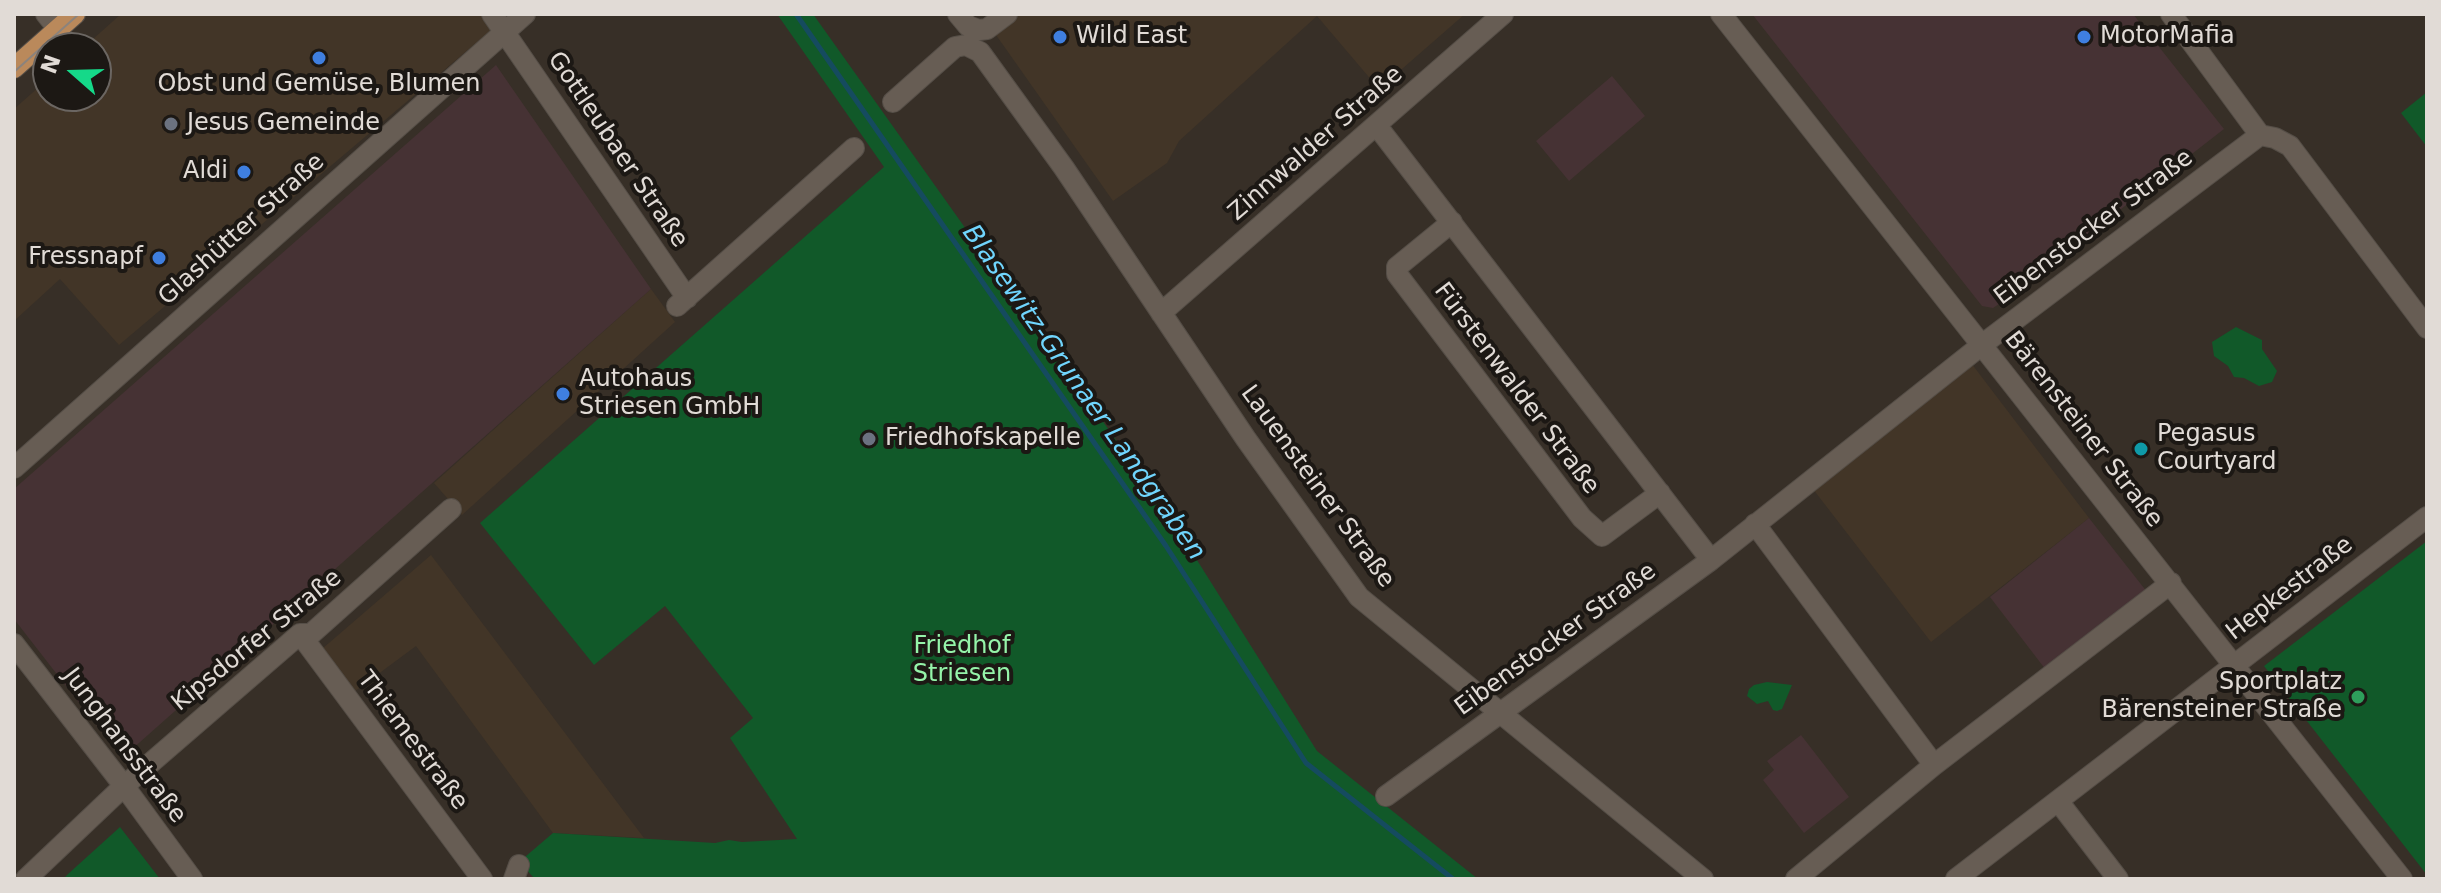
<!DOCTYPE html>
<meta charset="utf-8">
<style>
body{margin:0}
#map{position:relative;width:2441px;height:893px;overflow:hidden;background:#372f27;font-family:"DejaVu Sans",sans-serif}
canvas{display:block}
.frame{position:absolute;inset:0;border:16px solid #e1dbd6;pointer-events:none}
.north{position:absolute;left:32px;top:32px;width:80px;height:80px;box-sizing:border-box;background:#1c1814;border:2px solid #6b6662;border-radius:50%;rotate:290deg;font-size:22px;font-weight:700;line-height:32px;text-align:center;color:#e1dbd6}
.north::after{content:'';display:block;margin:auto;width:28px;height:36px;background:#15d989;clip-path:polygon(50% 0,100% 100%,50% 72%,0 100%)}
</style>
<div id="map">
<canvas width="2441" height="893"></canvas>
<div class="frame"></div>
<div class="north">N</div>
</div>
<script>
const context = document.querySelector('canvas').getContext('2d');
context.lineJoin = 'round';
function fill(path, color) { context.fillStyle = color; context.fill(path, 'evenodd'); }
const shape = rows => new Path2D(rows.map(r => 'M' + r).join(''));
function trace(path, color, width, dash) { context.strokeStyle = color; context.lineWidth = width; context.lineCap = dash ? 'butt' : 'round'; context.setLineDash(dash || []); context.stroke(path); }
function drawText(font, color, halo, rows, align = 'center') {
  context.font = font + ' "DejaVu Sans",sans-serif'; context.lineWidth = 8; context.setLineDash([]); context.textBaseline = 'middle'; context.strokeStyle = halo; context.fillStyle = color; for (const [text, x, y, turn = 0] of rows) {
    context.save(); context.translate(x, y); context.rotate((+turn || 0) * Math.PI / 180); context.textAlign = isNaN(turn) ? turn : align; if (halo) context.strokeText(text, 0, 0); context.fillText(text, 0, 0); context.restore();
  }
}
fill(shape([
 [121,14,484,14,495,27,119,345,60,279,14,321,14,109,48,79,48,96,96,96,96,48,83,48],
 [1002,14,1465,14,1379,89,1317,16,1179,141,1167,163,1113,201,989,25],
 [651,289,675,322,462,515,434,483],
 [1965,355,2089,518,1931,642,1806,480],
 [431,555,644,838,553,833,416,646,354,692,322,649]
]), '#423527');
fill(shape([
 [1752,14,2133,14,2224,129,1999,304,1993,308,1982,306],
 [496,65,651,289,122,758,14,619,14,489],
 [1612,76,1645,116,1569,181,1536,141],
 [2089,518,2151,597,2049,674,1990,597],
 [1801,735,1849,797,1804,833,1763,780,1774,770,1767,761]
]), '#463234');
fill(shape([
 [777,14,813,14,1163,506,1317,751,1478,879,535,879,519,862,553,833,715,843,729,840,742,842,797,839,730,738,753,718,665,606,594,665,480,523,884,167],
 [2427,92,2427,147,2401,113],
 [2236,327,2262,340,2262,349,2277,371,2272,382,2259,386,2244,378,2234,377,2228,366,2214,356,2212,342],
 [2427,541,2427,875,2264,666],
 [1767,682,1792,685,1782,709,1777,711,1773,710,1768,701,1757,704,1747,696,1749,689,1754,685],
 [120,827,160,879,63,879,68,874]
]), '#115929');
trace(shape([
 [796,14,1166,546,1306,763,1453,879]
]), '#154b5f', 5);
const minor = shape([
 [46,14,58,29],
 [492,14,687,298],
 [958,14,968,26,979,30,987,29,1007,14],
 [1721,14,2402,879],
 [2171,14,2260,135],
 [893,102,955,47,966,45,980,52,1064,168,1246,439,1359,597,1703,879],
 [1377,126,1711,560],
 [1452,222,1397,267,1397,274,1582,518,1602,536,1660,493],
 [677,306,854,148],
 [1161,313,1503,14],
 [14,468,525,14],
 [1755,524,1934,765],
 [300,634,482,879],
 [14,644,124,786,192,879],
 [1386,796,1711,560,1983,344,2260,135,2275,138,2290,146,2427,328],
 [2058,801,2118,879],
 [26,879,124,786,300,634,311,634,451,509],
 [514,879,519,865],
 [1796,879,1934,765,2171,583],
 [1956,879,2427,517]
]);
const major = shape([
 [14,68,75,14]
]);
trace(minor, '#554e47', 22);
trace(major, '#554e47', 22);
trace(minor, '#675d54', 20);
trace(major, '#ba895b', 20);
trace(shape([
 [14,72,79,14]
]), '#8b837d', 2);
for (const [x, y, r, color] of [
 [1060,37,8,"#3f7fe0"],
 [2084,37,8,"#3f7fe0"],
 [319,58,8,"#3f7fe0"],
 [171,124,8,"#6b7280"],
 [244,172,8,"#3f7fe0"],
 [159,258,8,"#3f7fe0"],
 [563,394,8,"#3f7fe0"],
 [869,439,8,"#6b7280"],
 [2141,449,8,"#0f9aa8"],
 [2358,697,8,"#2e9e5b"]
]) { const dot = new Path2D(); dot.arc(x, y, r, 0, 2 * Math.PI); context.fillStyle = color; context.fill(dot); trace(dot, '#1c1814', 3); }
drawText('24px', '#e1dbd6', '#1c1814', [
 ["Wild East",1076,37],
 ["MotorMafia",2100,37],
 ["Obst und Gemüse, Blumen",319,85,"center"],
 ["Jesus Gemeinde",187,124],
 ["Aldi",228,172,"right"],
 ["Fressnapf",143,258,"right"],
 ["Autohaus",579,380],
 ["Striesen GmbH",579,408],
 ["Pegasus",2157,435],
 ["Courtyard",2157,463],
 ["Friedhofskapelle",885,439],
 ["Sportplatz",2342,683,"right"],
 ["Bärensteiner Straße",2342,711,"right"]
], 'left');
drawText('24px', '#e1dbd6', '#1c1814', [
 ["Zinnwalder Straße",1316,144,-41],
 ["Gottleubaer Straße",617,150,56],
 ["Eibenstocker Straße",2094,228,-37],
 ["Glashütter Straße",242,230,-42],
 ["Fürstenwalder Straße",1516,389,53],
 ["Bärensteiner Straße",2083,430,52],
 ["Lauensteiner Straße",1317,487,54],
 ["Hepkestraße",2290,589,-38],
 ["Eibenstocker Straße",1556,640,-36],
 ["Kipsdorfer Straße",257,641,-39],
 ["Thiemestraße",412,741,53],
 ["Junghansstraße",124,746,53]
]);
drawText('24px', '#95f4a9', '#1c1814', [
 ["Friedhof",962,647],
 ["Striesen",962,675]
]);
drawText('italic 26px', '#70d5fd', '#1c1814', [
 ["Blasewitz‐Grunaer Landgraben",1083,393,55]
]);
</script>
